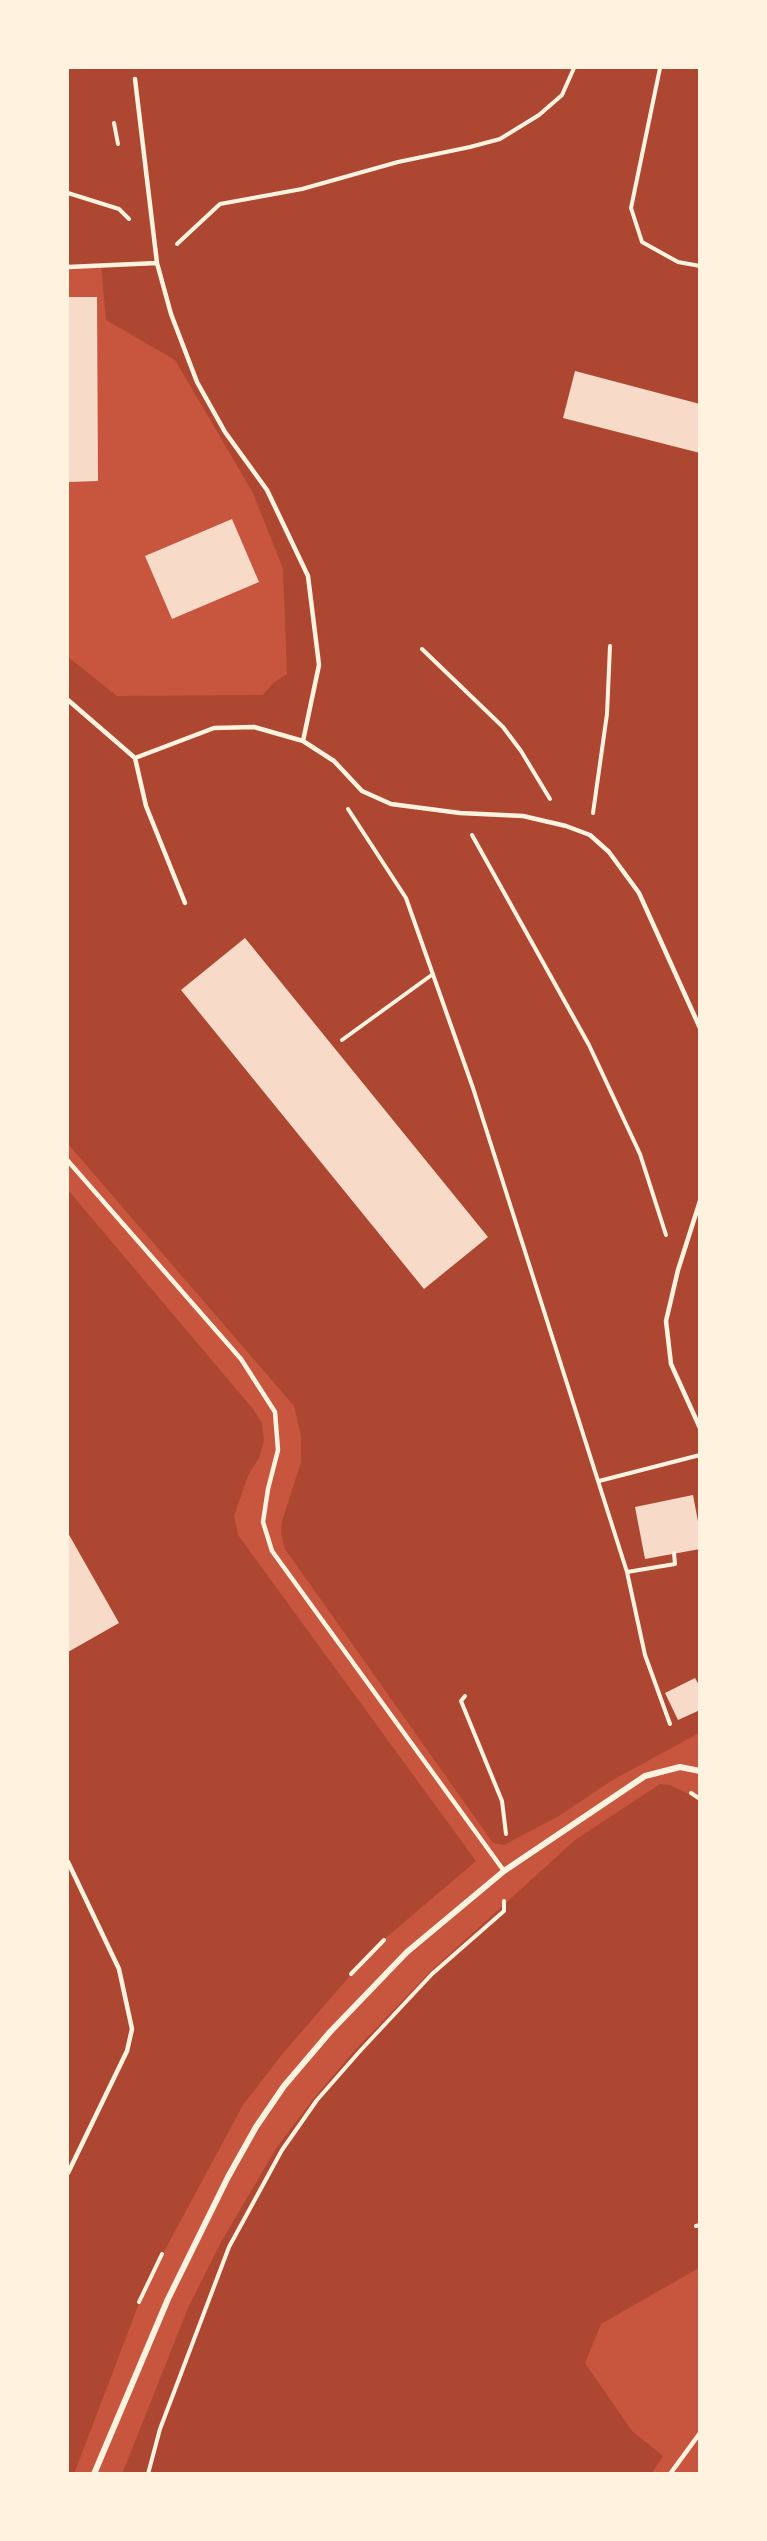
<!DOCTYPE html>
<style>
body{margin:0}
#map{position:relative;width:767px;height:2541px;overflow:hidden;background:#c8553d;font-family:"PT Sans Narrow",sans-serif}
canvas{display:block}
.frame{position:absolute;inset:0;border:69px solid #fff3e0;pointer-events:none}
</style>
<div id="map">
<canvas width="767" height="2541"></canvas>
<div class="frame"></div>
</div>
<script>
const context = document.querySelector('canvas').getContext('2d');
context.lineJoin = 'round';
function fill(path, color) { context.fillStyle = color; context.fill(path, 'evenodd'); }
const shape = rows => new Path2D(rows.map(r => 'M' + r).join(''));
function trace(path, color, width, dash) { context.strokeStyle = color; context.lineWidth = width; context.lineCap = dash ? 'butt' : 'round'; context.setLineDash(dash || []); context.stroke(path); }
fill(shape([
 [68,68,699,68,699,1733,611,1781,559,1816,504,1845,493,1843,285,1549,281,1534,282,1521,301,1462,301,1436,294,1406,68,1144,68,657,117,696,263,695,273,683,287,674,283,569,253,493,175,360,106,320,101,264,68,266],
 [68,1190,253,1409,262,1423,264,1440,260,1456,248,1476,234,1516,238,1535,476,1861,375,1947,284,2052,243,2105,146,2285,74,2474,68,2473,68,1652,118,1623,68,1533],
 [660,1784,670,1785,699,1799,699,2268,601,2324,585,2363,632,2431,663,2456,652,2473,122,2474,188,2308,221,2242,277,2147,314,2098,356,2049,430,1972,575,1840]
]), '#ae4732');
fill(shape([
 [68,297,97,297,98,481,68,482],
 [575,371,700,404,700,453,563,418],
 [232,519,259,582,172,619,145,556],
 [245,938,488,1237,424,1289,181,990],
 [693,1495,700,1532,700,1549,645,1559,635,1507],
 [68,1533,119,1623,68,1652],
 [695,1678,700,1687,700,1710,678,1720,665,1693]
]), '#f7dbc8');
trace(shape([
 [660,68,631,208,642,242,678,262,700,266],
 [114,123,118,144],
 [68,193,119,209,129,219],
 [177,244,220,204,302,189,398,162,470,147,500,139,539,115,562,95,574,68],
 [422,649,503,727,521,751,550,799],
 [348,809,406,898,473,1088,627,1572,645,1655,670,1724],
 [593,813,607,714,610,646],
 [472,835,589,1045,640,1154,666,1235],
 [342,1040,433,974],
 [599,1481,700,1455],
 [627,1572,675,1564,674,1553],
 [465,1696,461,1701,502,1801,506,1834],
 [691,1793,700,1799],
 [351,1974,384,1940],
 [696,2226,700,2225],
 [139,2302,162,2254],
 [148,2474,160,2429,229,2247,282,2150,317,2100,360,2051,432,1974,504,1911,504,1901]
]), '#fff3e0', 4);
trace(shape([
 [135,79,157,263,171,314,197,382,225,432,267,490,308,576,319,665,303,741],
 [68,267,157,263],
 [68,700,135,758,214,728,254,727,303,741,334,761,362,791,391,804,460,813,523,816,566,826,590,835,609,852,639,893,700,1028],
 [135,758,146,806,185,903],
 [68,1161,241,1359,275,1412,278,1450,268,1489,263,1522,272,1551,504,1871],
 [700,1201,678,1270,666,1321,671,1364,700,1428],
 [68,1862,119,1969,132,2029,127,2051,68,2173],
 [670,2474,700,2433]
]), '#fff3e0', 4.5);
trace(shape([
 [94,2474,168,2299,228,2177,256,2127,284,2086,330,2032,407,1952,504,1871,645,1776,680,1767,700,1771]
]), '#fff3e0', 6);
</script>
